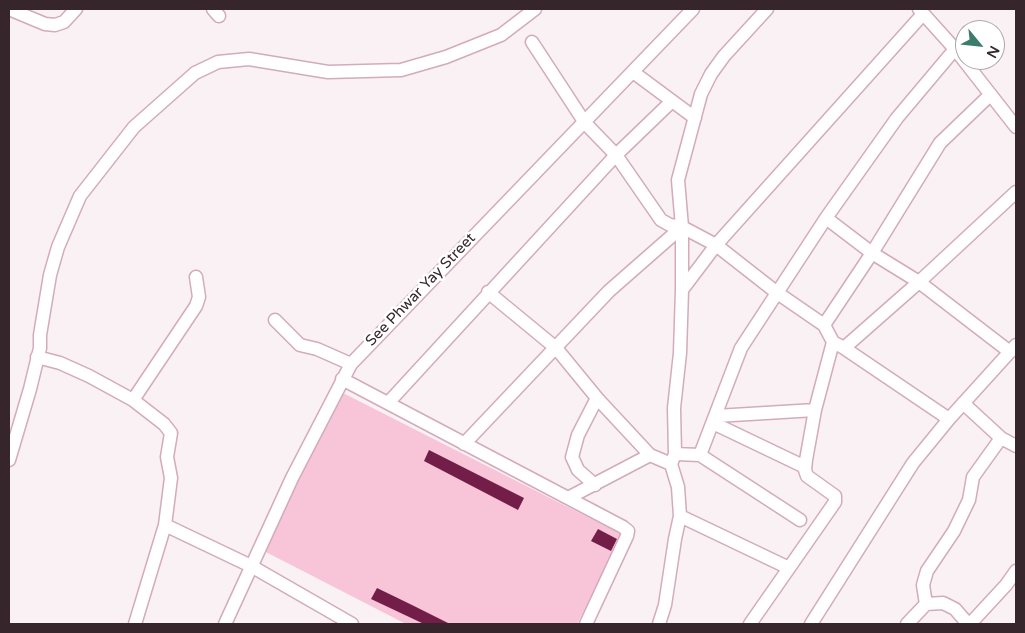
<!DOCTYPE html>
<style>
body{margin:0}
#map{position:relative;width:1025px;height:633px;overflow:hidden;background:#faf1f4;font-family:"Varela Round",sans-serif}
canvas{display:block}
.frame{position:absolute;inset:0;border:10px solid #36262c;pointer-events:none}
.north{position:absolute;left:955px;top:20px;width:50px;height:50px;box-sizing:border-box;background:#fff;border:1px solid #afa8ab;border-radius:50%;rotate:118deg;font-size:14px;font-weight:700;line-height:20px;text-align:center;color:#36262c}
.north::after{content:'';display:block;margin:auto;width:18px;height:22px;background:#3b7c6c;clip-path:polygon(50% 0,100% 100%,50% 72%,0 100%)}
</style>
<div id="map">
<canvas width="1025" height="633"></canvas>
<div class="frame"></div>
<div class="north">N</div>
</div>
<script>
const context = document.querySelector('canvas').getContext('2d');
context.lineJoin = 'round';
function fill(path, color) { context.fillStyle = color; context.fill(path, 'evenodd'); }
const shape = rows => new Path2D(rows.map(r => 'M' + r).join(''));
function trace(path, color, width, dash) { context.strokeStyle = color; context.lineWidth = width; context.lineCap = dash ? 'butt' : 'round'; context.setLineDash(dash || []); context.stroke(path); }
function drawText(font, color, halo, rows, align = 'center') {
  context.font = font + ' "Varela Round",sans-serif'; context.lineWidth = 5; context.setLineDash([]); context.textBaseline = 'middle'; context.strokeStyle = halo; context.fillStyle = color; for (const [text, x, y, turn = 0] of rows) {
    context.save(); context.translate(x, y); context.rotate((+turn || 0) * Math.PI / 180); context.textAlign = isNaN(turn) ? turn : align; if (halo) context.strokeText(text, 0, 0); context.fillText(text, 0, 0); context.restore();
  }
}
fill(shape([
 [341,392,623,535,577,624,406,624,262,550]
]), '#f8c4d7');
fill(shape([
 [429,450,524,498,518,510,424,461],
 [598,529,617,539,611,551,591,541],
 [377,588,412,605,450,624,424,624,371,599]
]), '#731e48');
const minor = shape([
 [9,9,45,24,55,25,64,22,76,9],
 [213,9,219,16],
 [919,9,955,49,1016,127],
 [532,42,585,123,616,155,661,220,670,225,682,227,716,245,776,292,824,325,833,342,844,348,949,419],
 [633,72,695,118],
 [826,218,872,253,919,282,1010,352],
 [682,290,716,245,923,14],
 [488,292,556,348,597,398,650,455,671,464],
 [275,320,300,345,317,349,351,364],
 [824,325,872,253,940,143,990,95],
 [844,348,919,282,1016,192],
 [37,357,60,363,89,376,133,400,164,424,171,433,167,457,171,478,165,525,135,624],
 [342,379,623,527,628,531,627,536,586,624],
 [133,400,196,306,199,297,196,277],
 [388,403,616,155,671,102],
 [963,403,1001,438,1016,446],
 [716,416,815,410],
 [713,423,805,467],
 [464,444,609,291,682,227],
 [675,454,700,455,800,520],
 [700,455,741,348,826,218,897,118,955,49],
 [9,460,30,389,40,348,40,335,50,275,58,247,80,196,134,127,195,73,218,62,249,59,328,72,401,70,446,57,501,35,535,9],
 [595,485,578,470,572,457,578,435,597,398],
 [568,498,650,455],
 [680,516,789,568],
 [165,525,251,566,352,624],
 [926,604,923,585,927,571,954,531,969,500,973,477,1001,438],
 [225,624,292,478,351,364,693,9],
 [659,624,665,605,675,539,680,516,678,487,671,464,675,454,674,408,680,353,682,290,682,227,678,180,701,94,711,74,724,56,767,9],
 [750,624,835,502,835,496,807,476,805,470,806,460,815,410,833,342],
 [811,624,913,463,949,419,1016,345],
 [907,624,926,604,943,603,955,609,968,624],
 [970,624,1006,585,1016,571]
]);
trace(minor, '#d3abba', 15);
trace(minor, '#fff', 12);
drawText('15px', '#36262c', '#fff', [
 ["See Phwar Yay Street",421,290,-46]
]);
</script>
